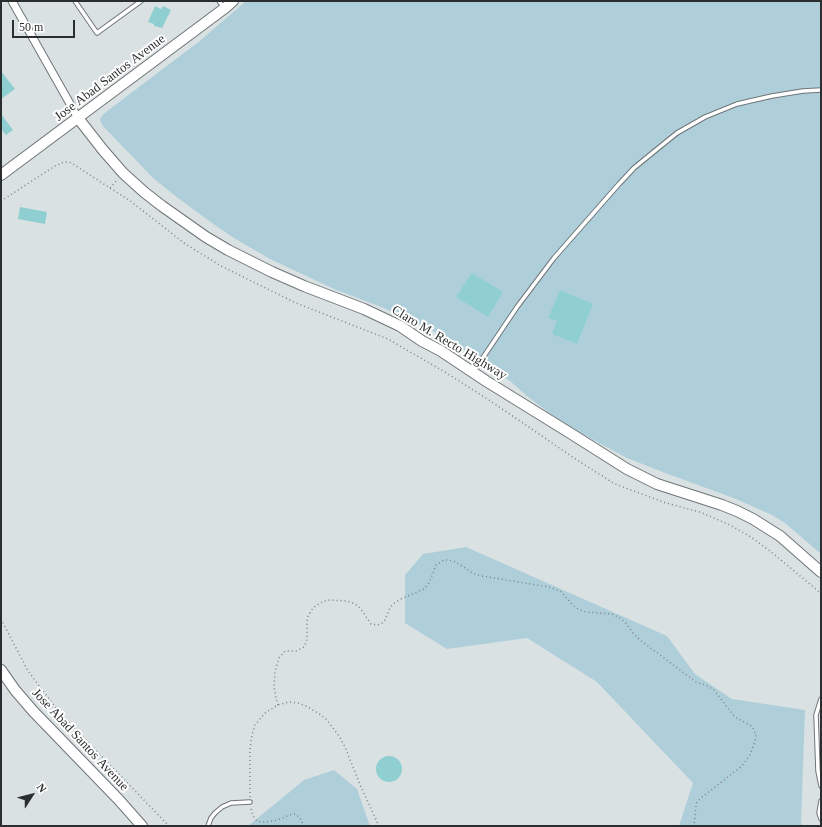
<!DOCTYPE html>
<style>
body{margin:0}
#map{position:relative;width:822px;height:827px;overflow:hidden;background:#dae1e3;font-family:Georgia,serif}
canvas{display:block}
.frame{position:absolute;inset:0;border:2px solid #2b2e2f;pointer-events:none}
.north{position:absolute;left:12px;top:775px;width:40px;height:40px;-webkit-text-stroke:3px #fff;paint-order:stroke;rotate:54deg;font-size:11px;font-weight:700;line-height:16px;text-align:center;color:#2b2e2f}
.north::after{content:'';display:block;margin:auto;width:14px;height:18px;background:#2b2e2f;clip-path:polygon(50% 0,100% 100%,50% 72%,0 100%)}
.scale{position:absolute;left:12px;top:20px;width:63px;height:18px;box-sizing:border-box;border:2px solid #2b2e2f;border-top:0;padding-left:5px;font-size:12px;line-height:14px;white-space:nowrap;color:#2b2e2f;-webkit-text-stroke:3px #fff;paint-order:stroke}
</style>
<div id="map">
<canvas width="822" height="827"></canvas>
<div class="frame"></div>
<div class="north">N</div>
<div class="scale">50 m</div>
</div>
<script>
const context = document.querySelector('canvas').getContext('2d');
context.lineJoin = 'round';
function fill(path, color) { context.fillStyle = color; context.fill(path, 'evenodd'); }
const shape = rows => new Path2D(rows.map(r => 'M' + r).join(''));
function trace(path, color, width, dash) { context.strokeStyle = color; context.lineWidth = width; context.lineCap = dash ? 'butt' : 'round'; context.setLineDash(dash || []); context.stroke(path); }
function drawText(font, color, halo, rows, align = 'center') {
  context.font = font + ' Georgia,serif'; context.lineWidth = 4; context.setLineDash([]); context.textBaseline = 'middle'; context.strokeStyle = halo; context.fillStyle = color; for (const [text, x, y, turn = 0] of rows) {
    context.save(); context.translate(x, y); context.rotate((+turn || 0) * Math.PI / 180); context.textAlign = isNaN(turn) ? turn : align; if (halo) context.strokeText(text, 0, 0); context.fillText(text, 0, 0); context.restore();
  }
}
fill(shape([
 [246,1,821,1,821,554,785,523,772,515,736,499,668,474,627,458,579,432,549,413,527,396,510,381,453,343,426,327,381,307,334,289,270,259,234,238,216,226,178,198,153,178,102,125,100,120,101,117,106,112,201,40],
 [466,547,667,636,695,674,732,699,805,710,801,823,803,826,679,826,693,783,597,682,527,638,447,649,405,623,405,575,423,554],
 [334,770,357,789,370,826,248,826,304,780]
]), '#aecfda');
fill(shape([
 [155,6,161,9,163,6,171,10,162,28,154,26,154,24,148,22],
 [1,71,15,89,1,99],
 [1,114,13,130,6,135,1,129],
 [20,207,47,212,45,224,18,219],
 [472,273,503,292,488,317,456,297],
 [560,290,593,304,577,344,552,334,557,321,548,318],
 '376 769a13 13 0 1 1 26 0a13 13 0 1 1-26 0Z'
]), '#90cfd1');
const service = shape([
 [75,1,97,33,141,1],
 [219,1,224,8],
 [474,371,517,307,554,258,619,184,634,168,656,150,677,133,705,117,737,104,772,96,803,91,821,90],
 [821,699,816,715,818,771,821,786],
 [821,801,819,813,821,819],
 [208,826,211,818,215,813,222,807,231,803,250,802]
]);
const minor = shape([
 [12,1,78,118]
]);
const secondary = shape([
 [78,118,103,150,123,173,144,192,162,206,206,237,228,250,272,272,304,286,364,309,400,326,422,341,441,351,486,381,570,433,627,469,657,484,722,505,737,511,753,519,780,536,821,572],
 [1,175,225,8,233,1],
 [1,670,15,690,33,711,119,800,142,826]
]);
trace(service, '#6f7577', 5.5);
trace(minor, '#6f7577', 9);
trace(secondary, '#6f7577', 12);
trace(shape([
 [110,188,117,180],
 [1,201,55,166,64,162,69,162,73,164,110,188,129,200,184,243,221,266,296,303,388,339,448,374,492,402,580,462,615,484,666,503,700,512,730,525,751,537,770,551,817,590,821,594],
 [1,619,28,671,59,712,169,826],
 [278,705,276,698,274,686,275,672,279,658,285,651,296,651,304,647,307,639,307,622,308,616,313,608,317,605,324,601,330,600,347,601,355,604,360,608,371,624,378,625,384,622,390,608,393,604,401,599,424,589,429,583,436,565,444,560,448,560,453,561,459,564,476,575,549,587,560,591,574,606,578,609,586,612,612,614,620,618,625,622,633,633,640,640,696,682,708,686,714,690,717,694,735,717,750,725,753,728,756,735,755,741,750,755,742,766,701,798,697,802,696,806,694,826],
 [250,797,250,749,252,735,255,725,266,712,278,705,289,702,298,703,306,706,318,713,326,719,339,736,345,747,361,787,379,826],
 [251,809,253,816,257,821,261,822,267,822,277,820,290,815,295,814,299,817,302,821,302,826]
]), '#7d8284', 1.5, [1, 3]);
trace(service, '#fff', 3.5);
trace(minor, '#fff', 7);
trace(secondary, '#fff', 10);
drawText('13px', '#2b2e2f', '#fff', [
 ["Jose Abad Santos Avenue",110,78,-37],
 ["Claro M. Recto Highway",449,343,31],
 ["Jose Abad Santos Avenue",80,740,47]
]);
</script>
